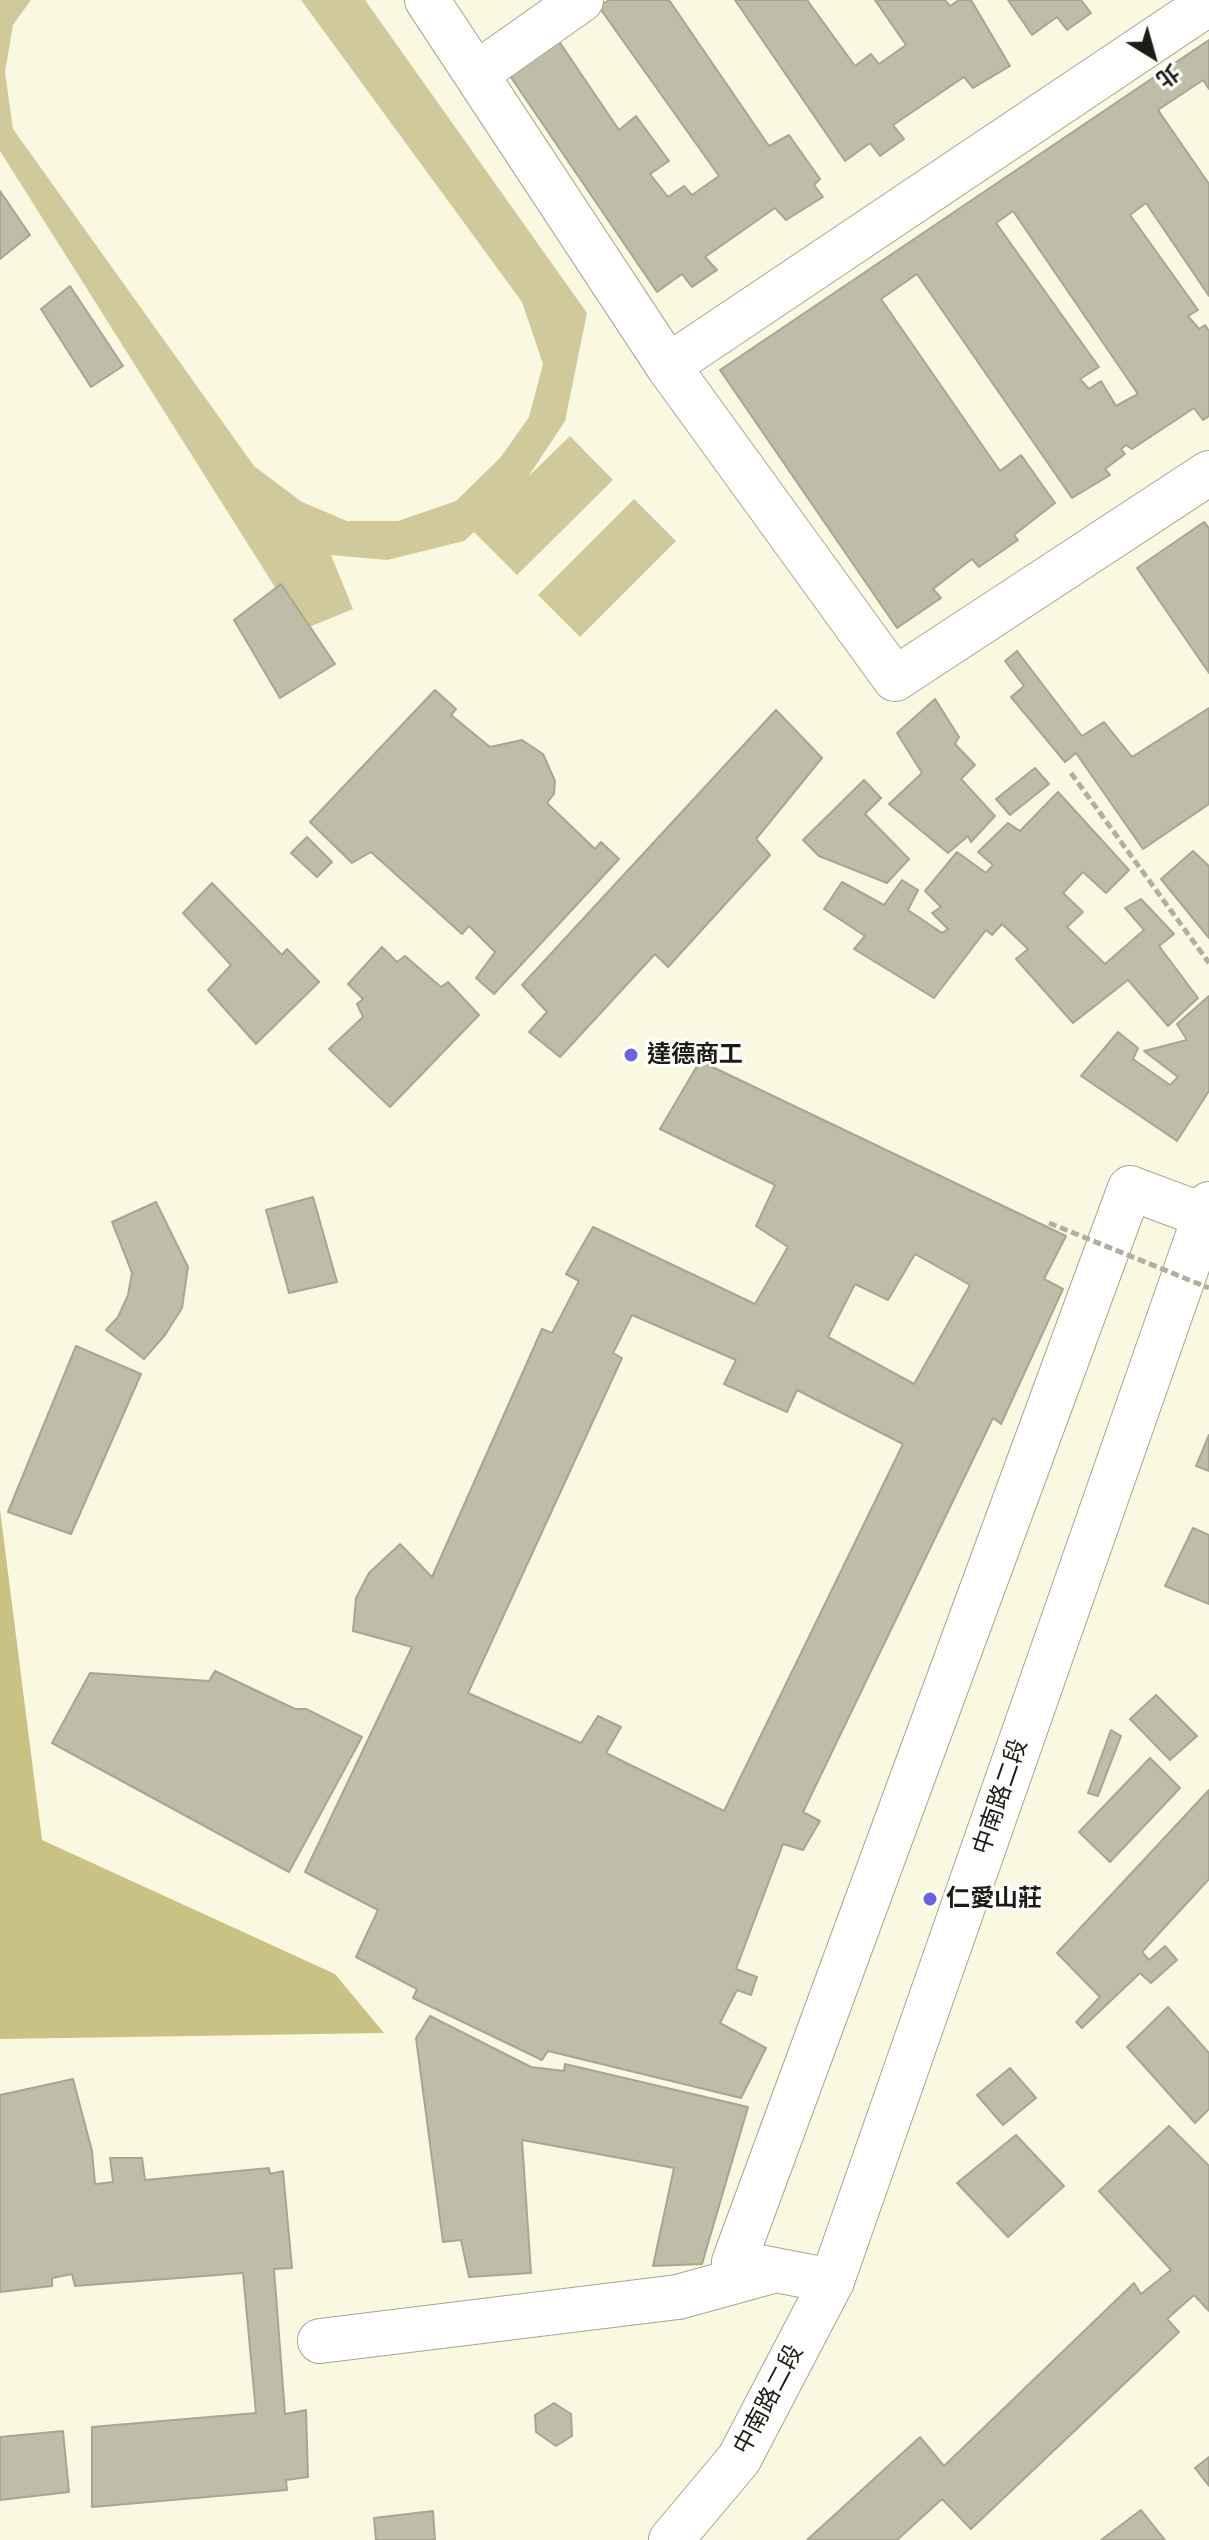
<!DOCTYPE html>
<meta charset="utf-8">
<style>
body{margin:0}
#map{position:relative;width:1209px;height:2540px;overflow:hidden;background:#fbf8e2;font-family:Arial,"Noto Sans TC",sans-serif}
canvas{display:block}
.north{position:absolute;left:1113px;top:16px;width:80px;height:80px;-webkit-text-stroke:6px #fff;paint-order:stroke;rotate:143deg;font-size:22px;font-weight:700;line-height:32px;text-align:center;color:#1d1c15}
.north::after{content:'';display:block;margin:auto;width:28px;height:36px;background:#1d1c15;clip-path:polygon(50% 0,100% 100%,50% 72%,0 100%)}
</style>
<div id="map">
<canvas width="1209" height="2540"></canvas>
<div class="north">北</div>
</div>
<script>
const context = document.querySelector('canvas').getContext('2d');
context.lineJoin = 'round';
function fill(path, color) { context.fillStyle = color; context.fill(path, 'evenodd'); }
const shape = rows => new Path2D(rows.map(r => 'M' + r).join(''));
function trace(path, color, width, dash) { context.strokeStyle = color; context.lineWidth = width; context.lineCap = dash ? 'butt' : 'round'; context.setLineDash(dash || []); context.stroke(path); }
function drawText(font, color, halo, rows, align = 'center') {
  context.font = font + ' Arial,"Noto Sans TC",sans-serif'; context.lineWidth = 6; context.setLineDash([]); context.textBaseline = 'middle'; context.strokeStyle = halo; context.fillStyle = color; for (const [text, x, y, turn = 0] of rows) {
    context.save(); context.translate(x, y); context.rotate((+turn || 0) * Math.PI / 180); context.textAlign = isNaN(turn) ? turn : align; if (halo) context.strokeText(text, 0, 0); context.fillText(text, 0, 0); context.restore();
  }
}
fill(shape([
 [0,0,31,0,13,25,5,72,13,129,254,466,302,502,347,521,398,521,456,501,500,458,529,417,543,364,522,302,301,0,365,0,587,313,565,421,528,477,570,436,613,480,517,575,474,532,464,541,387,560,331,555,353,609,302,630,0,151],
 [634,499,676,541,580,637,538,595]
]), '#cfc99c');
fill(shape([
 [0,1510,42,1840,335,1974,384,2033,0,2039]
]), '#cac184');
const building = shape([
 [609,0,669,0,769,146,789,135,820,179,814,185,823,197,786,220,775,208,705,257,717,270,692,287,682,274,657,292,506,70,554,34,619,130,636,116,669,161,650,174,668,197,684,186,692,195,719,176,599,7,609,0],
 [735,0,807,0,855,66,871,54,879,64,906,45,875,0,945,0,950,6,959,0,971,0,1010,66,973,88,964,77,893,125,904,139,880,156,870,143,845,161,735,0],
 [1008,0,1081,0,1091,13,1067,30,1057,17,1032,35,1008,0],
 [1209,40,1209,89,1203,80,1158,110,1209,184,1209,296,1146,203,1130,215,1198,310,1188,316,1199,329,1205,325,1209,331,1209,416,1203,420,1194,408,1132,449,1126,445,1121,449,1125,454,1105,469,1110,475,1072,498,917,274,881,299,1000,471,1021,455,1055,503,1014,535,1018,540,979,567,972,559,933,589,941,598,897,628,720,370,1209,40],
 [1013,211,1138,394,1116,406,1101,381,1089,389,1080,379,1099,367,996,223,1013,211],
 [0,191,30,235,0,259,0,191],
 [70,286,123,366,91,387,41,309,70,286],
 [1204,522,1209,528,1209,673,1137,568,1204,522],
 [281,584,335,664,280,698,234,620,281,584],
 [1017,651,1082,736,1104,722,1132,757,1209,708,1209,804,1143,849,1076,753,1065,762,1011,697,1024,686,1005,661,1017,651],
 [435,690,456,709,451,715,490,747,522,740,543,754,555,781,554,794,547,803,595,849,601,842,619,859,494,994,476,978,495,952,469,926,462,934,371,852,352,863,310,822,435,690],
 [935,699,959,737,955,744,975,765,961,779,995,816,971,842,968,836,948,853,889,804,922,773,897,733,935,699],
 [776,710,822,758,756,839,770,855,668,967,655,954,560,1057,529,1032,547,1012,522,985,776,710],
 [1035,768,1049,784,1010,815,996,799,1035,768],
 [864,780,881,798,865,814,909,859,887,883,819,856,803,840,864,780],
 [1058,792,1129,870,1106,893,1083,872,1063,893,1083,912,1067,927,1105,964,1144,930,1125,908,1141,899,1174,934,1159,946,1198,998,1168,1026,1128,980,1073,1023,1016,959,1028,949,1002,924,992,935,986,930,934,998,854,949,865,936,824,909,842,882,884,905,902,880,918,890,908,910,942,933,948,929,932,913,941,907,925,891,957,852,986,873,993,865,978,852,1008,823,1020,831,1058,792],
 [307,837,332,862,317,877,291,853,307,837],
 [1193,851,1209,866,1209,938,1161,879,1193,851],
 [212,883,282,955,287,949,319,982,256,1044,208,990,231,965,183,913,212,883],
 [382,947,397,962,405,956,441,987,448,982,479,1015,390,1107,329,1049,363,1017,357,1004,363,999,348,984,382,947],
 [1209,996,1209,1091,1177,1141,1081,1076,1118,1032,1138,1048,1133,1059,1170,1085,1178,1077,1144,1051,1187,1040,1177,1024,1209,996],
 [700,1061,1066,1236,1044,1279,1063,1289,1001,1424,993,1418,803,1812,820,1821,803,1850,783,1844,736,1969,757,1977,751,1995,737,1990,720,2023,766,2048,741,2098,548,2051,542,2060,413,1998,417,1989,356,1957,378,1910,305,1872,412,1647,353,1631,356,1598,369,1573,400,1544,432,1577,542,1329,552,1333,579,1281,566,1274,593,1227,755,1304,788,1247,756,1226,775,1185,660,1129,700,1061],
 [915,1254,970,1285,914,1384,828,1337,855,1284,888,1300,915,1254],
 [632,1315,736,1360,724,1384,787,1412,797,1390,903,1444,724,1811,606,1753,621,1727,598,1716,581,1743,468,1693,622,1358,613,1353,632,1315],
 [313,1197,337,1282,289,1293,266,1210,313,1197],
 [156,1202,188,1267,182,1308,165,1335,144,1359,106,1330,118,1317,128,1295,132,1273,112,1222,156,1202],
 [76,1346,141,1374,71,1534,8,1512,76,1346],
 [1209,1435,1209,1471,1196,1466,1209,1435],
 [1193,1528,1209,1535,1209,1604,1165,1586,1193,1528],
 [215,1671,295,1709,306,1709,362,1737,289,1872,52,1743,90,1673,209,1681,215,1671],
 [1156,1695,1197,1736,1170,1760,1130,1719,1156,1695],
 [1111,1730,1121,1736,1098,1796,1088,1793,1111,1730],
 [1150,1758,1180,1788,1110,1862,1079,1832,1150,1758],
 [1209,1790,1209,1879,1142,1952,1149,1960,1165,1946,1177,1960,1151,1983,1140,1973,1082,2028,1076,2022,1100,1997,1057,1953,1209,1790],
 [1168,2007,1209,2053,1209,2109,1195,2123,1127,2047,1168,2007],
 [430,2016,531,2067,564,2071,565,2064,748,2107,702,2264,653,2266,674,2168,522,2140,531,2273,469,2277,461,2240,443,2242,416,2038,430,2016],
 [1010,2068,1036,2098,1003,2125,977,2095,1010,2068],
 [73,2079,92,2151,95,2184,113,2182,110,2158,142,2158,145,2180,269,2168,270,2174,283,2171,292,2268,274,2269,285,2414,306,2410,308,2477,286,2480,287,2490,92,2507,92,2427,256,2413,243,2273,75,2286,72,2274,52,2278,52,2286,0,2292,0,2095,73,2079],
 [1169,2126,1209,2166,1209,2311,1194,2295,1167,2319,1179,2332,971,2529,942,2499,897,2540,807,2540,920,2437,944,2466,1134,2283,1141,2294,1171,2270,1099,2191,1169,2126],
 [1016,2135,1064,2186,1008,2237,957,2183,1016,2135],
 [554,2403,571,2414,572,2436,556,2446,536,2432,535,2415,554,2403],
 [63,2431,69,2492,0,2500,0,2437,63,2431],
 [1209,2457,1209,2486,1195,2468,1209,2457],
 [1141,2510,1165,2540,1101,2540,1141,2510],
 [433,2511,435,2540,376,2540,374,2518,433,2511]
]);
fill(building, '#bfbca7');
trace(building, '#a8a691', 2);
const minor = shape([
 [427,0,668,366,895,679,1209,473],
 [476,74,581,0],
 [668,366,1209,3],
 [832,2281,734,2262,1130,1188,1205,1216],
 [320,2341,678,2297,772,2271]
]);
const major = shape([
 [671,2540,739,2459,832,2281,1209,1204]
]);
trace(minor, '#a8a691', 46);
trace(major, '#a8a691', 46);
trace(shape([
 [1071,773,1209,963]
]), '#b2af9e', 5, [8, 4]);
trace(minor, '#fff', 44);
trace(major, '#fff', 44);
trace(shape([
 [1049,1223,1209,1288]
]), '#b2af9e', 5, [8, 4]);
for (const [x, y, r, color] of [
 [631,1055,8,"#6b64de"],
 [930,1899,8,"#6b64de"]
]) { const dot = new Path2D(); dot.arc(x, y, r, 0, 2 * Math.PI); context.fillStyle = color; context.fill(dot); trace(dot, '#fff', 3); }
drawText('bold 24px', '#1d1c15', '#fff', [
 ["達德商工",647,1055],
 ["仁愛山莊",946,1899]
], 'left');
drawText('24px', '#1d1c15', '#fff', [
 ["中南路二段",1001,1797,-71],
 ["中南路二段",769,2400,-62]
]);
</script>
